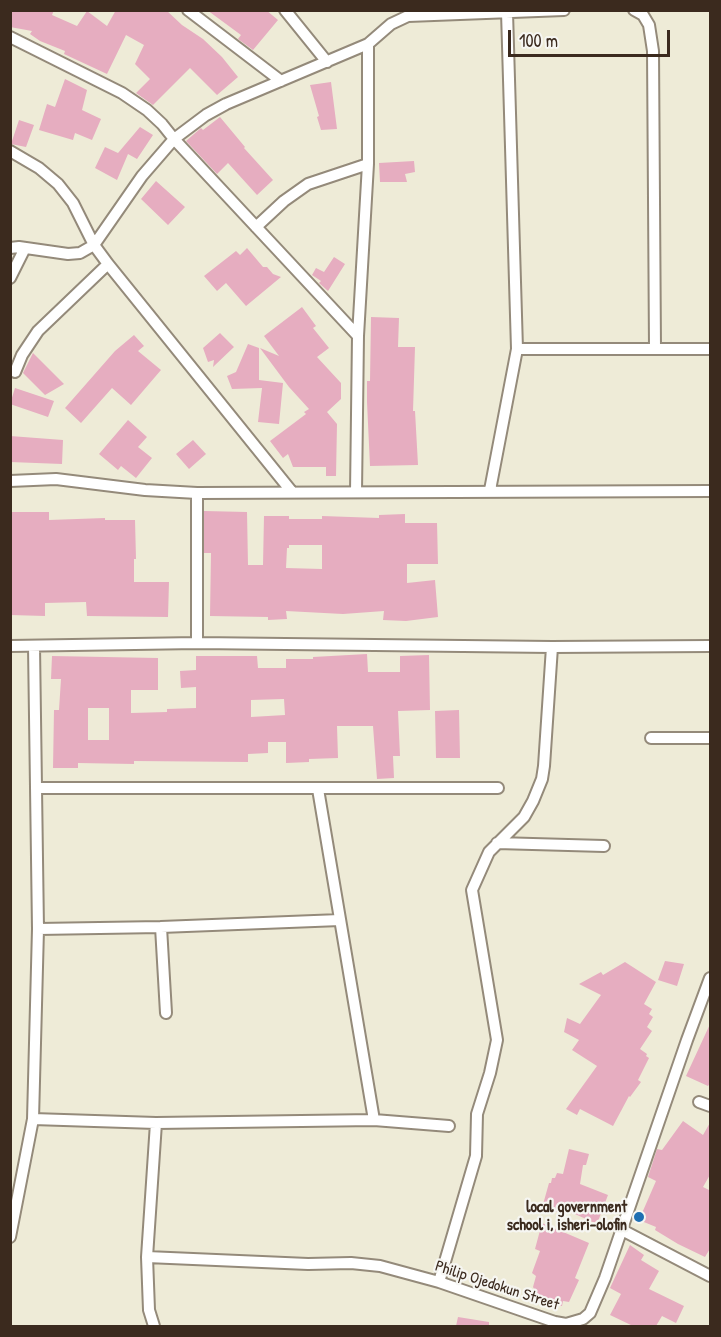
<!DOCTYPE html>
<style>
body{margin:0}
#map{position:relative;width:721px;height:1337px;overflow:hidden;background:#eeebd7;font-family:"Patrick Hand",sans-serif}
canvas{display:block}
.frame{position:absolute;inset:0;border:12px solid #3b2a1e;pointer-events:none}
.scale{position:absolute;left:508px;top:30px;width:162px;height:27px;box-sizing:border-box;border:3px solid #3b2a1e;border-top:0;padding-left:8px;font-size:18px;line-height:21px;white-space:nowrap;color:#3b2a1e;-webkit-text-stroke:4px #f6f6f2;paint-order:stroke}
</style>
<div id="map">
<canvas width="721" height="1337"></canvas>
<div class="frame"></div>
<div class="scale">100 m</div>
</div>
<script>
const context = document.querySelector('canvas').getContext('2d');
context.lineJoin = 'round';
function fill(path, color) { context.fillStyle = color; context.fill(path, 'evenodd'); }
const shape = rows => new Path2D(rows.map(r => 'M' + r).join(''));
function trace(path, color, width, dash) { context.strokeStyle = color; context.lineWidth = width; context.lineCap = dash ? 'butt' : 'round'; context.setLineDash(dash || []); context.stroke(path); }
function drawText(font, color, halo, rows, align = 'center') {
  context.font = font + ' "Patrick Hand",sans-serif'; context.lineWidth = 4.5; context.setLineDash([]); context.textBaseline = 'middle'; context.strokeStyle = halo; context.fillStyle = color; for (const [text, x, y, turn = 0] of rows) {
    context.save(); context.translate(x, y); context.rotate((+turn || 0) * Math.PI / 180); context.textAlign = isNaN(turn) ? turn : align; if (halo) context.strokeText(text, 0, 0); context.fillText(text, 0, 0); context.restore();
  }
}
fill(shape([
 [10,10,54,10,52,15,77,26,87,11,107,26,116,10,166,10,182,25,203,39,222,57,238,77,217,95,190,68,153,105,136,93,150,79,135,64,144,45,126,35,107,74,64,54,65,51,40,41,30,34,32,31,10,27],
 [207,10,266,10,278,20,253,50,238,39,241,35],
 [65,79,87,90,82,110,101,119,92,140,75,133,73,140,39,130,47,104,55,107],
 [331,82,337,129,321,130,317,117,319,116,310,85],
 [220,117,245,147,244,148,273,180,257,195,228,163,217,174,186,141,201,128,203,130],
 [19,120,34,125,26,147,11,144],
 [140,127,153,135,137,159,128,154,117,180,95,168,105,147,118,153],
 [414,161,415,172,405,174,407,182,380,182,379,163],
 [156,181,185,207,168,225,141,199],
 [247,248,263,267,267,267,273,274,281,277,246,306,226,283,217,291,204,276,236,251,240,255],
 [334,257,345,264,328,291,319,283,321,281,312,275,316,268,324,272],
 [302,307,316,326,313,328,329,348,317,357,341,383,341,399,327,412,337,424,336,476,326,476,326,467,293,467,288,454,283,458,270,441,306,414,304,412,309,409,289,387,260,348,279,356,264,336],
 [371,317,399,318,398,347,415,347,413,411,415,411,418,465,370,466,367,402,367,381,370,381],
 [220,333,234,347,213,367,214,360,208,362,203,348],
 [134,335,144,346,138,351,161,370,131,405,112,388,81,423,65,408,115,351],
 [248,344,259,348,259,380,283,383,279,424,258,422,262,388,232,389,227,376,236,372],
 [33,353,64,384,45,395,23,373],
 [15,388,54,401,48,417,10,404],
 [128,420,147,437,138,447,152,458,136,478,121,466,118,470,99,454],
 [10,436,63,440,62,464,10,462],
 [193,440,206,454,189,469,176,454],
 [204,511,247,512,248,565,263,565,264,516,289,516,289,519,322,519,322,516,379,518,379,515,405,514,405,523,437,523,438,564,407,564,407,583,435,580,438,617,406,621,383,620,384,611,343,614,286,611,287,619,268,620,268,617,210,616,211,553,204,553],
 [289,545,322,545,322,569,286,568,287,548,289,548],
 [10,512,49,512,49,520,105,518,105,520,135,520,136,559,134,559,134,582,169,582,168,617,87,616,86,602,45,603,45,616,10,615],
 [367,654,368,672,400,672,400,656,429,655,430,710,398,711,400,756,393,756,394,778,377,779,373,726,337,726,338,758,309,759,309,762,286,763,286,742,268,742,268,753,248,754,248,762,134,761,134,764,78,763,78,768,53,768,54,710,59,710,61,679,51,679,52,656,158,658,158,690,131,690,131,713,167,712,167,709,196,708,196,687,181,688,180,671,196,670,196,656,257,656,258,668,286,668,286,659,313,659,313,657],
 [284,699,285,715,251,717,251,700],
 [88,708,109,708,109,740,88,740],
 [459,710,460,758,436,758,435,711],
 [665,961,684,964,677,986,658,980],
 [625,962,656,982,644,1004,652,1009,649,1014,653,1017,647,1027,652,1031,640,1049,647,1054,646,1056,649,1058,638,1080,641,1082,630,1097,629,1096,613,1126,580,1109,577,1115,566,1109,597,1066,572,1050,579,1040,564,1032,567,1018,580,1024,601,995,579,984,601,972,603,975],
 [711,1022,711,1082,708,1086,686,1076],
 [683,1121,703,1135,711,1121,711,1173,703,1187,711,1191,711,1247,705,1257,678,1244,655,1230,656,1227,639,1220,656,1181,648,1177,657,1149,662,1150],
 [569,1149,589,1154,586,1165,583,1165,580,1184,608,1195,597,1224,566,1210,564,1214,542,1208,549,1183,551,1183,552,1178,555,1178,557,1173,563,1174],
 [542,1223,589,1243,575,1278,579,1280,569,1302,563,1301,562,1306,555,1306,554,1302,538,1296,533,1287,536,1276,532,1273,540,1251,535,1249],
 [630,1245,644,1255,641,1260,659,1271,649,1289,684,1306,676,1323,662,1316,656,1326,633,1326,610,1315,621,1294,610,1288],
 [458,1317,489,1322,489,1326,456,1326]
]), '#e6adc0');
const minor = shape([
 [188,10,281,81],
 [285,10,327,62],
 [634,10,643,15,649,25,653,51,655,348],
 [10,37,122,93,147,110,162,124,174,139,358,336],
 [10,151,39,168,58,184,73,203,94,245,108,264,292,492],
 [256,227,284,201,308,184,368,164],
 [10,248,19,247,68,254,80,253,94,245,142,176,174,139,206,115,226,104,368,44],
 [10,278,25,248],
 [517,349,710,349],
 [15,372,22,355,38,331,108,264],
 [10,481,56,479,145,490,197,493,710,491],
 [490,490,517,349,507,12],
 [356,492,358,336,368,164,368,44,391,24,408,16,564,10],
 [197,493,197,643],
 [10,646,197,643,552,647,710,646],
 [651,738,710,738],
 [37,788,498,788],
 [318,789,374,1120],
 [497,843,604,846],
 [161,927,166,1013],
 [38,929,161,927,340,920],
 [699,1102,710,1106],
 [33,1119,156,1123,374,1120,449,1126],
 [622,1230,710,1276],
 [10,1237,33,1119,38,929,34,646],
 [147,1257,308,1264,351,1263,380,1266,439,1282,555,1322,566,1324,583,1319,590,1313,605,1278,687,1040,710,978],
 [439,1282,476,1156,477,1114,490,1073,497,1040,472,890,489,852,524,817,533,801,542,779,544,766,552,647],
 [154,1326,149,1310,147,1257,156,1123]
]);
trace(minor, '#948a7a', 14);
trace(minor, '#fff', 10);
for (const [x, y, r, color] of [
 [639,1217,6,"#1f6fb2"]
]) { const dot = new Path2D(); dot.arc(x, y, r, 0, 2 * Math.PI); context.fillStyle = color; context.fill(dot); trace(dot, '#f6f6f2', 2); }
drawText('bold 16px', '#3b2a1e', '#f6f6f2', [
 ["local government",627,1208],
 ["school i, isheri-olofin",627,1226]
], 'right');
drawText('16px', '#3b2a1e', '#f6f6f2', [
 ["Philip Ojedokun Street",497,1286,18]
]);
</script>
